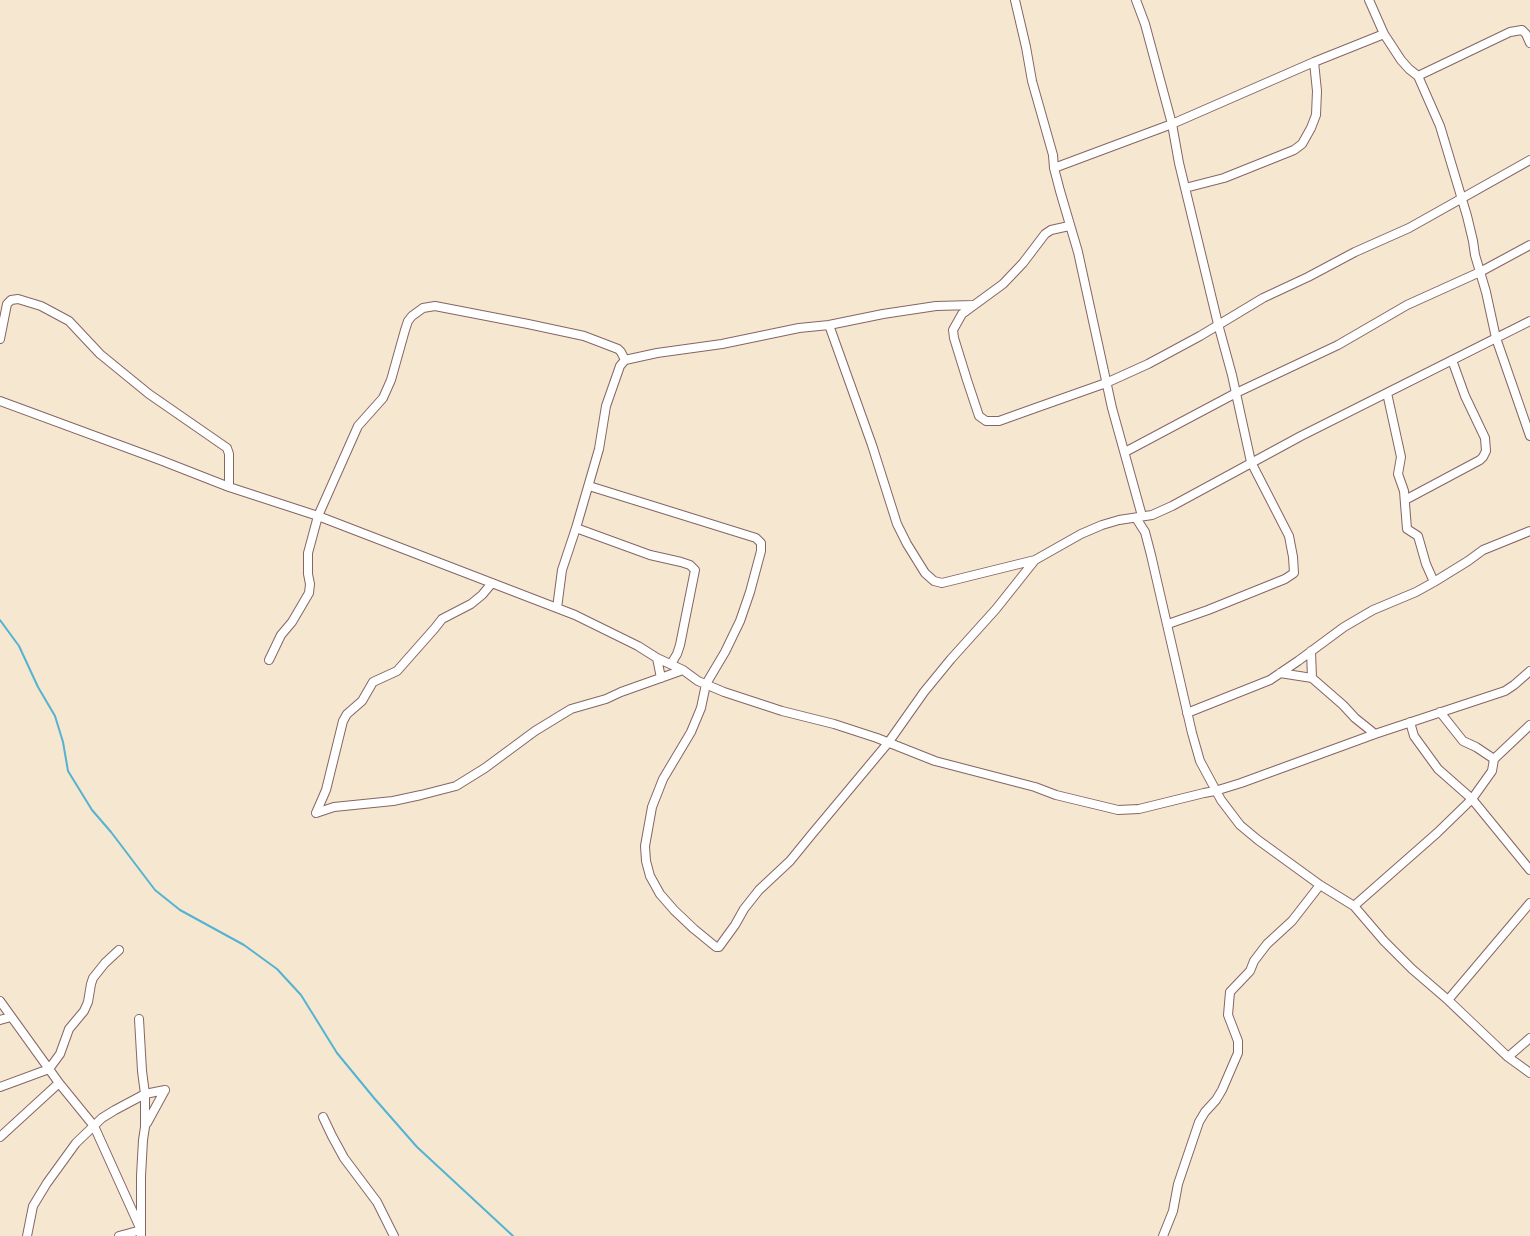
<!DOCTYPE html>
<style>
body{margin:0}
canvas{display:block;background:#f5e7d0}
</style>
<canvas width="1530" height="1236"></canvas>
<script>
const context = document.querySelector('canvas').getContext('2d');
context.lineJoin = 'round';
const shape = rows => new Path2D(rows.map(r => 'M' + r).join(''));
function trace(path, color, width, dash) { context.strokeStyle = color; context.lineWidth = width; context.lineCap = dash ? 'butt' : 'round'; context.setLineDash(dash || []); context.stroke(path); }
trace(shape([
 [0,620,19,646,38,687,55,716,63,742,68,771,92,810,111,832,155,890,180,910,244,945,277,969,301,995,337,1053,374,1098,417,1147,513,1236]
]), '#54b3d2', 2);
const street = shape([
 [1015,0,1026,47,1032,81,1053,155,1054,168,1060,191,1078,252,1112,408,1142,516],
 [1136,0,1145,24,1172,124,1179,163,1218,324,1232,375,1251,462,1289,536,1293,557,1294,573,1285,579,1208,610,1168,624],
 [1369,0,1384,34,1401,60,1409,69,1418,76,1440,126,1467,216,1473,241,1475,255,1486,292,1496,338,1530,436],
 [1418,76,1510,32,1522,30,1526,34,1530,43],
 [1054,168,1172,124,1314,62,1384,34],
 [1185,188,1224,178,1294,150,1302,144,1311,128,1316,115,1317,91,1314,62],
 [1069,226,1051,230,1045,234,1023,263,1003,284,962,314,953,330,954,338,967,380,979,416,986,421,999,421,1041,406,1106,383,1148,364,1200,336,1263,298,1308,277,1355,252,1409,228,1530,160],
 [829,325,872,445,897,524,907,544,925,573,934,581,942,583,1035,560,1081,534,1102,525,1119,520,1152,515,1172,506,1301,436,1530,321],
 [0,339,7,304,11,300,18,299,41,306,69,321,100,354,149,394,227,448,229,454,229,487],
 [1387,393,1401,457,1398,474,1404,491,1407,529,1418,536,1426,564,1434,582],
 [0,401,160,460,229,487,318,516,575,615,638,646,657,658,683,670,698,681,724,692,782,711,834,724,877,738,935,761,1035,787,1056,795,1118,810,1139,809,1204,793,1215,791,1241,783,1375,734,1505,691,1514,685,1530,671],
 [1125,452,1236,393,1338,345,1407,305,1480,272,1530,245],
 [589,486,756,538,761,543,761,551,750,592,740,621,725,652,706,684,701,708,691,732,663,779,652,807,645,846,646,861,650,876,660,894,674,910,694,929,716,947,719,947,735,925,744,909,759,890,790,861,812,834,888,743,924,692,951,659,996,609,1035,560],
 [1405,500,1480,460,1483,457,1486,451,1485,438,1465,396,1452,360],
 [1136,518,1145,532,1151,555,1192,733,1200,761,1221,800,1240,825,1258,840,1320,885,1354,906,1384,941,1412,969,1448,1000,1508,1057,1530,1073],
 [576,528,650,555,681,562,690,565,695,570,680,645,677,654,671,664],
 [557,608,562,570,576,528,599,449,606,406,620,366,625,360,657,353,722,344,799,328,829,325,883,314,936,306,973,305],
 [1311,651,1312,678],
 [657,658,661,678],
 [269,660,281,635,292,622,309,593,310,584,308,574,308,553,318,516,358,426,383,398,391,380,405,330,408,321,412,316,423,308,435,306,528,324,584,336,618,349,621,352,625,360],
 [1280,673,1312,678,1343,705,1355,718,1375,734],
 [1440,712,1463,741,1476,747,1494,759],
 [1187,713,1270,680,1298,661,1344,627,1373,610,1416,592,1434,582,1468,561,1483,550,1530,531],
 [1410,722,1414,736,1438,769,1472,799,1530,870],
 [316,813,334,807,393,801,421,795,456,786,485,768,535,731,571,709,606,699,621,692,683,670],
 [316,813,326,790,343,721,347,714,362,701,373,682,397,671,435,628,442,619,471,604,482,595,492,583],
 [1354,906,1437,833,1472,799,1492,771,1494,759,1530,725],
 [1448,1000,1530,903],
 [0,1001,49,1069,60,1054,69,1029,84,1011,88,1002,91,984,93,978,105,963,119,950],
 [0,1020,11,1017],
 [1508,1057,1530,1038],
 [0,1087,49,1069,59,1083,94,1126,141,1230,141,1236],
 [323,1117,332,1136,344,1158,377,1202,394,1236],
 [147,1123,165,1090],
 [0,1137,59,1083],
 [27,1236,33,1206,47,1183,76,1143,102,1118,115,1110,145,1094,165,1090],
 [119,1236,141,1230,141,1176,143,1140,145,1127,145,1094,142,1071,139,1019],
 [1163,1236,1173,1211,1178,1184,1199,1122,1205,1112,1216,1100,1222,1090,1238,1053,1238,1041,1228,1015,1230,992,1250,971,1254,961,1267,944,1292,921,1320,885]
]);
trace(street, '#866565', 10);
trace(street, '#fff', 8);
</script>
